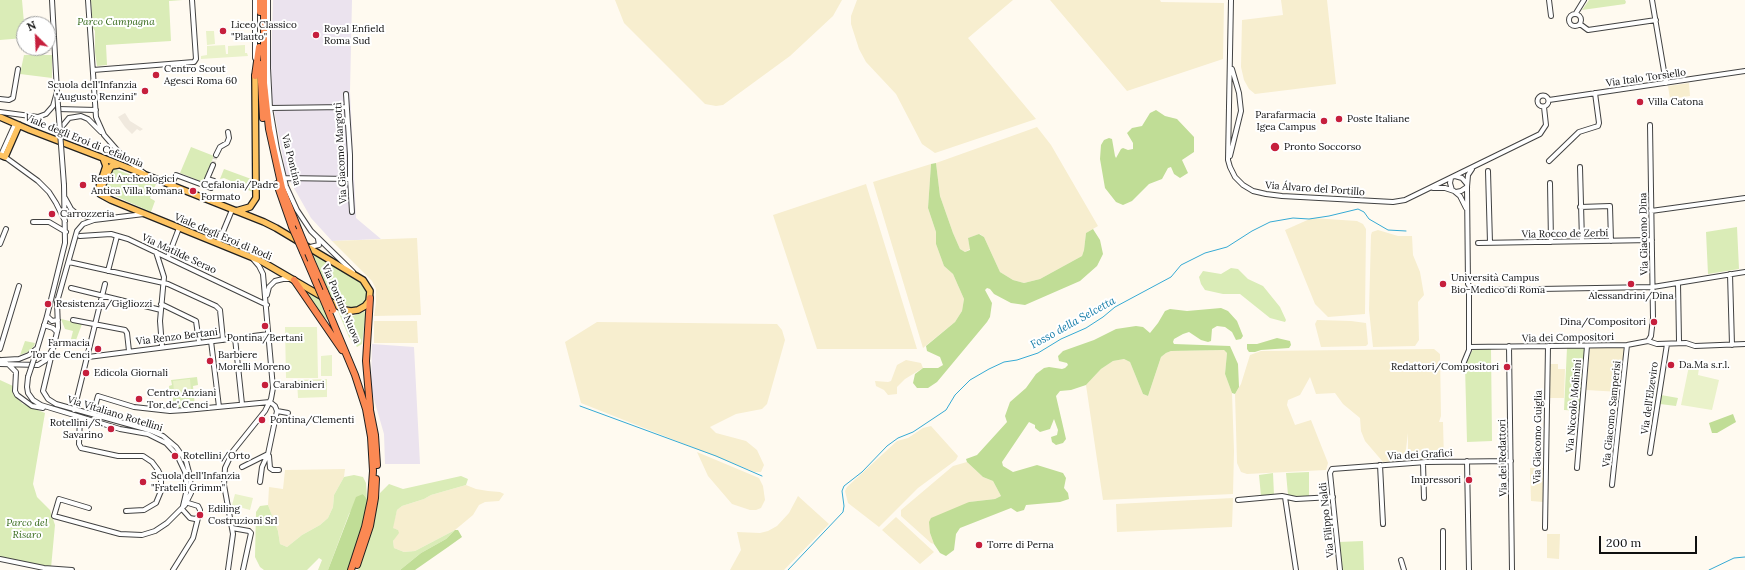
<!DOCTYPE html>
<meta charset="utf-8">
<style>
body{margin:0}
#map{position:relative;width:1745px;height:570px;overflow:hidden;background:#fffaf0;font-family:Lora,serif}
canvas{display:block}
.north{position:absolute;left:16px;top:16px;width:40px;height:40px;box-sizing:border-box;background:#fff;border:1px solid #9f9f9f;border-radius:50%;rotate:336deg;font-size:11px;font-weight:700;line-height:16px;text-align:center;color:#0f0f0f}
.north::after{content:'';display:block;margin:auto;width:14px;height:18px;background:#c61f3d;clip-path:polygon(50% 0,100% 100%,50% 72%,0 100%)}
.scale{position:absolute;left:1599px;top:536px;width:98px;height:18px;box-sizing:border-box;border:2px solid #0f0f0f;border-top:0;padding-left:5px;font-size:12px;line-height:14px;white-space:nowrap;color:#0f0f0f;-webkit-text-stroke:3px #fff;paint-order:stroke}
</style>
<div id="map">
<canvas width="1745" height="570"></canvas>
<div class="north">N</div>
<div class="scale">200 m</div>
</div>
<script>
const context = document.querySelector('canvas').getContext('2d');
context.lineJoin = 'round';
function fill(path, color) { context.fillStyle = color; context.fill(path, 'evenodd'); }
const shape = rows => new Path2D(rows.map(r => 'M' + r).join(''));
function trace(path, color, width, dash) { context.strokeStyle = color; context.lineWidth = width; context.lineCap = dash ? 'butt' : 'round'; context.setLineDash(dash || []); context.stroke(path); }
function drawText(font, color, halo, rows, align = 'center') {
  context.font = font + ' Lora,serif'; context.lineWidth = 4; context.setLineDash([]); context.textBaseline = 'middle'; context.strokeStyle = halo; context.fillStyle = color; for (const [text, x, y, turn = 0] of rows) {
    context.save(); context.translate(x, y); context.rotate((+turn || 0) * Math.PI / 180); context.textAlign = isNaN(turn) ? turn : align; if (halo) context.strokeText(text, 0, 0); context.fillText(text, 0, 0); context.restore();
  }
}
fill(shape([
 [273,0,352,0,350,91,356,218,381,239,332,241,311,218,286,174,272,100,271,62],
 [372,344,414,347,420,464,385,464,384,434,371,389]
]), '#ebe3ee');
fill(shape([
 [615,0,842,0,833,16,790,56,723,105,716,106,705,104,624,23],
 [857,0,1013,0,968,38,1036,119,935,153,922,144,896,94,866,62,859,49,851,24,851,16],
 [1050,0,1160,0,1161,2,1224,3,1223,59,1127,91],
 [1281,0,1327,0,1336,84,1255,94,1249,89,1244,80,1241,67,1242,20,1283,15],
 [1689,83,1690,96,1670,99,1668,86],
 [1037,127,1051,145,1098,226,1086,233,1084,250,1082,256,1040,279,1024,283,1013,280,1000,272,984,237,980,234,968,238,970,249,965,252,960,249,953,233,940,196,936,163],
 [931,164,928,208,936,232,936,244,944,266,953,274,964,299,962,311,955,322,923,348,873,182],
 [866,184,917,349,817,349,773,215],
 [1312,218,1357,221,1363,224,1366,229,1365,314,1328,317,1315,304,1285,230],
 [1378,230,1398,236,1412,236,1413,255,1420,272,1424,295,1418,302,1419,340,1415,346,1373,347,1369,310,1371,235,1372,232],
 [417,238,421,315,374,316,376,303,376,289,372,281,332,241],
 [1317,320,1351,321,1366,323,1368,344,1366,346,1321,347,1315,324],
 [374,321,417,321,418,343,374,343],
 [597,322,777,324,782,330,785,340,767,404,762,409,736,414,710,427,716,433,746,441,757,450,764,465,761,472,755,472,581,403,565,342],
 [1590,348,1623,348,1625,352,1620,392,1586,390],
 [1434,349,1440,354,1441,416,1439,422,1443,422,1444,460,1408,462,1408,433,1406,449,1403,457,1399,461,1383,462,1365,441,1361,431,1360,418,1343,404,1335,393,1316,394,1310,377,1300,395,1288,400,1287,405,1295,425,1311,420,1328,463,1326,470,1247,474,1241,472,1237,463,1235,394,1241,384,1250,355,1261,351],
 [1224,350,1227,353,1225,374,1232,393,1234,451,1233,494,1103,500,1086,385,1101,369,1113,361,1124,359,1130,362,1143,394,1148,396,1161,357,1166,353,1171,351],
 [906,360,921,363,923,368,905,379,897,387,897,394,888,395,884,390,876,386,875,381,888,382,891,381,897,365],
 [1549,364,1558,364,1558,369,1565,369,1564,398,1548,398],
 [931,426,958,456,956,460,918,488,879,527,848,503,845,491,847,487,897,441,908,438,923,428],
 [697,452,759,478,763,486,765,500,761,508,756,510,750,510,732,504,708,476],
 [967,462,983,477,993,481,1001,496,995,499,969,502,930,533,934,544,931,543,901,516,901,510,953,466],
 [1530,468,1543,468,1543,502,1531,501],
 [345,469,344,477,334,495,333,507,328,518,320,525,302,535,287,547,280,544,278,531,268,505,269,487,283,489,285,470],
 [466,485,476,489,488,491,500,492,504,494,499,501,485,502,479,505,473,515,455,530,415,551,404,552,394,548,393,541,398,530,392,528,397,510,402,506,424,499,431,495],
 [798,496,829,524,784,570,730,570,741,550,737,532,760,533,768,531,777,526,789,513],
 [1233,498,1232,527,1117,532,1116,504],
 [896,517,934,552,920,564,882,530],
 [1547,534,1560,534,1559,559,1547,558]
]), '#f7eecf');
fill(shape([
 [0,0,22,0,24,23,49,22,50,35,48,36,48,24,24,24,24,38,0,40],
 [91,0,183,0,169,1,171,41,106,45,107,65,97,66,95,52,95,31,93,28],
 [1589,0,1625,0,1626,2,1625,4,1582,10],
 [24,55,52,55,52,78,20,74],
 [191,147,214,156,203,182,180,173],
 [112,168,156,184,150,198,155,201,151,212,104,191],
 [224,169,254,180,253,192,231,183,231,181,224,178,220,179],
 [1737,227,1739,269,1708,274,1706,232],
 [313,254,363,283,368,291,368,298,365,305,353,309,330,296],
 [1231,268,1238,269,1248,279,1263,286,1280,307,1286,320,1285,322,1270,318,1240,294,1223,294,1205,290,1201,284,1199,277,1203,271,1221,274],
 [307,291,318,297,329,318,328,320,321,315,307,295],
 [337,309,346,314,353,316,366,311,362,344,357,347,349,337],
 [61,319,82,324,76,340,71,339,73,331,65,329],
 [25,341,35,343,34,346,28,352,20,355],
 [1584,347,1585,350,1580,411,1564,410,1567,348],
 [1491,348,1492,441,1467,442,1465,366,1473,349],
 [197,377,198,385,193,386,195,407,173,408,173,395,170,395,169,386,172,385,171,380],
 [0,380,13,386,13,394,23,404,45,413,33,484,37,497,50,510,55,525,51,568,0,558],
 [1661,395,1678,398,1676,406,1660,404],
 [1309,472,1309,496,1289,497,1288,495,1286,473],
 [1273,473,1274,495,1261,496,1259,475],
 [354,475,363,477,366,483,367,499,363,494,349,514,328,570,318,570,322,560,319,558,307,570,264,570,260,567,255,557,256,512,260,506,268,505,278,531,280,544,287,547,302,535,320,525,328,518,333,507,334,495,344,477],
 [461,476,468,479,466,485,431,495,424,499,402,506,397,510,393,528,398,530,399,533,393,541,394,548,404,552,415,551,455,530,446,539,421,553,400,570,358,570,370,537,380,493,389,484,403,489],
 [1363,541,1364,570,1342,570,1339,542]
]), '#daecb7');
fill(shape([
 [1156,110,1165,116,1177,119,1194,137,1194,152,1182,160,1188,173,1180,178,1174,174,1171,167,1168,168,1162,179,1149,184,1132,201,1123,205,1116,202,1105,188,1100,159,1101,145,1104,140,1109,138,1112,139,1115,156,1116,158,1121,149,1123,148,1128,150,1133,149,1133,143,1127,133,1132,128,1142,126,1150,113],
 [936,163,940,196,953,233,960,249,965,252,970,250,968,238,979,234,984,237,1000,272,1013,280,1024,283,1040,279,1082,256,1084,250,1086,233,1093,229,1100,240,1103,254,1097,266,1080,281,1025,305,1011,303,994,294,990,289,987,288,985,290,992,303,990,317,987,322,937,382,928,388,917,388,913,383,915,374,923,368,938,368,943,365,940,357,927,351,926,346,955,322,962,311,964,299,953,274,944,266,936,244,936,232,928,208,931,164],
 [1221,308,1228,311,1237,321,1243,336,1241,339,1236,340,1232,332,1225,327,1217,326,1212,329,1211,341,1208,342,1201,340,1189,332,1183,334,1174,339,1173,342,1174,344,1230,346,1238,364,1239,387,1235,394,1232,393,1225,374,1227,353,1224,350,1171,351,1166,353,1161,357,1148,396,1143,394,1130,362,1124,359,1113,361,1101,369,1086,385,1071,390,1060,391,1056,396,1066,439,1063,443,1056,445,1052,442,1051,437,1057,435,1058,430,1054,419,1050,429,1040,432,1035,428,1035,425,1029,422,1002,462,1003,466,1013,472,1037,465,1063,473,1066,478,1064,488,1068,493,1069,499,1060,502,1026,505,1024,510,1017,512,1011,508,960,528,956,534,954,550,946,556,940,553,934,544,930,533,929,522,931,518,969,502,995,499,1001,496,993,481,983,477,967,462,966,459,977,455,1007,422,1005,416,1010,402,1026,388,1036,374,1044,368,1049,367,1062,369,1065,368,1068,365,1067,363,1059,361,1058,356,1063,351,1094,340,1116,329,1136,326,1143,327,1150,333,1158,323,1165,311,1170,309,1187,311],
 [1277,338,1290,341,1291,345,1289,348,1261,350,1255,352,1249,352,1247,349,1247,344,1257,344],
 [1733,414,1736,422,1717,433,1712,433,1709,423],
 [363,494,367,499,363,529,348,570,328,570,356,497],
 [455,530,458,530,462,537,448,547,415,570,400,570,421,553,446,539]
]), '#c0dd96');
fill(shape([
 [206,31,214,31,215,44,207,45],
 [225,45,226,54,228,54,228,46,245,45,245,53,247,53,248,56,201,59,201,56,207,55,207,46],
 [285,327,317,327,318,378,286,378],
 [332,355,332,376,321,376,321,356],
 [1689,366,1699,368,1698,375,1719,380,1712,410,1681,405],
 [190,379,191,390,174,391,173,381],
 [327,379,327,397,298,398,297,380],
 [235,494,253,498,250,510,232,505]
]), '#eaf2ca');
fill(shape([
 [125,113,130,121,143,129,140,131,137,129,132,134,125,127,118,117]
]), '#f0e9de');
trace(shape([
 [580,406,716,456,762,476],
 [788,570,843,512,844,506,842,491,844,486,862,472,887,446,898,438,913,432,946,410,955,395,970,380,989,369,1004,362,1017,360,1038,353,1061,339,1086,328,1103,317,1115,307,1171,277,1181,265,1205,253,1227,247,1252,231,1270,222,1293,218,1309,219,1329,216,1358,209,1364,212,1369,219,1388,230,1406,231],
 [1709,570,1734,558,1745,557]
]), '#36aad4', 1);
trace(shape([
 [213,165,216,155]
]), '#dbd7ce', 4, [4, 2]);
const minor = shape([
 [88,0,96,117,104,135,118,151,128,161,144,173],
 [268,0,268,68,270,108,277,149,286,186,297,210,311,231,353,272],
 [1231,0,1228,160,1230,167,1235,177,1243,185,1253,191,1266,194,1282,196,1393,202,1405,200,1540,134,1546,125,1544,107],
 [1549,0,1551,16],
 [1652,0,1666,83],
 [1576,13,1584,0],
 '1569 20a6 6 0 1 1 12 0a6 6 0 1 1-12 0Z',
 [1580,24,1588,30,1656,20],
 [255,58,255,0],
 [93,70,194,62,196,59,192,0],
 [346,94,350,155,350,179,352,212],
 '1537.5 101a5.5 5.5 0 1 1 11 0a5.5 5.5 0 1 1-11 0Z',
 [0,99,9,100,13,98,18,69],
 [1549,100,1745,71],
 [270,108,346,107],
 [58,109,96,110],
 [0,112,38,117,46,114,53,106,57,92,52,0],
 [60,129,69,118,81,116,88,119,101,132],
 [1,155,15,124],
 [216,155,220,147,227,143,229,138,228,132],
 [1230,156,1241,111,1239,93,1232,69],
 [5,157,38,181,49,192,56,203,65,221],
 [1549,161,1579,132,1598,126,1599,123,1595,93],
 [1580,167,1582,241],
 [1488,171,1490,243],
 [1455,176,1462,178,1467,184],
 [284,178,350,179],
 [1451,178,1450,183,1452,190],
 [1550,183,1551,242],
 [171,186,176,175,211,188,214,181,207,179,213,165],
 [1433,188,1445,188,1454,191,1460,196,1466,208],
 [1456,192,1461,191,1467,187],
 [65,198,71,209,77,214,93,218],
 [1580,207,1610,206,1611,241],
 [1651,211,1745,198],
 [33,222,49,222,66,232],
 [80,236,111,234,128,239,267,305],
 [217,243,220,239,232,210],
 [1478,243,1652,240],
 [0,244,6,229],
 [310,247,319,245,318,239],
 [156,252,164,277,160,321,162,347],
 [168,257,179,228],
 [69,262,168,284,216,306,220,310,223,340],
 [108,271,117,236],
 [1730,274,1732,345],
 [1678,283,1679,341],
 [71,288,161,310],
 [1471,288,1483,290,1653,287,1745,272],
 [1471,288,1468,284,1467,187,1468,175,1472,169],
 [267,295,269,287,275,281,283,279,291,279],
 [161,304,196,321,199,342],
 [47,316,52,321,58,320],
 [73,320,125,330,127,333,129,351],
 [44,325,53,328,57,332],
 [235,338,242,404],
 [211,341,219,407],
 [1648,341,1651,336,1653,318,1650,125],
 [1509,346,1512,570],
 [1469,347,1627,345,1648,341,1657,344,1686,343,1695,346,1745,344],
 [0,349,19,286],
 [88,357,269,334],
 [34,359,47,316,65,243,64,185],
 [0,360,9,365,16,372,15,391,17,395,32,406,43,408],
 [2,360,19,359,29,355,36,349],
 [1464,362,1469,350,1469,292,1471,288],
 [0,364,38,365,46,360,52,350],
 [28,377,27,387,28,393,33,400,41,405,120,429,148,434,166,443,177,455,185,472,187,489,183,506],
 [74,410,105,284],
 [277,411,288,413],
 [93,413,98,396,134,407,170,411,186,410,270,402,275,406,277,411,268,454,242,467],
 [80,417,79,444,81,448,118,456,143,456,152,462,158,470,161,476,161,491,156,503,144,510,126,511],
 [1650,453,1667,344],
 [269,456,270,468,273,470,279,470],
 [1467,461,1469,570],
 [1423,463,1424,498],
 [1380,465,1383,524],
 [1577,468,1587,346],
 [260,482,262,467,268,454],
 [1612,485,1627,345],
 [1285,497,1296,570],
 [1238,500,1282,496,1296,499,1333,497],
 [89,508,59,499,54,516,120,534,142,535,155,531,167,523,185,505,191,493,190,476,186,461,176,447,163,436,149,430,56,404,48,399,43,391,58,328,57,302,77,231,83,224,94,220,144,214],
 [182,509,190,518,195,519,200,516,200,510,198,506,185,502],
 [232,528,249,531,251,533,243,570],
 [1545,528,1548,346],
 [1443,531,1443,570],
 [0,559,44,568,72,570],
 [1401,560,1404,570],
 [173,570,193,538,198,518],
 [228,570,233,534,224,485,225,468,233,451,265,411,271,399,273,388,263,274,259,266,253,259],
 [1340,570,1330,473,1332,469,1426,462,1511,461]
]);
const major = shape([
 [0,117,30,130,103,158,264,222,276,228,363,280,370,291,369,301,365,306,358,310,351,311,345,310,261,261,111,200,100,194,98,190,106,166,103,158],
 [0,155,5,157,19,125],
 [101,194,101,189,110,168,112,166,118,165],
 [236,211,250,207,256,198,255,76]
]);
const highway = shape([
 [264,0,264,83,269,129,282,188,299,231],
 [260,12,260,0],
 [260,64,263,118],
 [255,76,259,47],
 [277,184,292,227],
 [303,252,315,280],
 [311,260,325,292],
 [294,280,342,350],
 [370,298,366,361,370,408],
 [327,308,355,375,366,409,371,437,373,471,371,499,365,527,351,570],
 [369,405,375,435,377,465],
 [357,565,370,526,375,498,376,479]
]);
trace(minor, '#424242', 6);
trace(major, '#202020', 8);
trace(highway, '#202020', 8);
trace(minor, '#fff', 4);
trace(major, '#fec361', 5.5);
trace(highway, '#fb8953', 6);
const minorBridge = shape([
 [57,92,64,185],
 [28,377,34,359]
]);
const highwayBridge = shape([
 [292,227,303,252],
 [299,231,311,260],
 [315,280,327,308],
 [325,292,333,310]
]);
trace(minorBridge, '#424242', 6, []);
trace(highwayBridge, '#202020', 8, []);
trace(minorBridge, '#fff', 4);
trace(highwayBridge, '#fb8953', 6);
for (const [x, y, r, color] of [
 [223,31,4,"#c61f3d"],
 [316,35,4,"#c61f3d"],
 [156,75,4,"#c61f3d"],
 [145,91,4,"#c61f3d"],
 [1640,102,4,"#c61f3d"],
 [1339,119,4,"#c61f3d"],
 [1324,121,4,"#c61f3d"],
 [1275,147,5,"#c61f3d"],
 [83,185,4,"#c61f3d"],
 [193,191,4,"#c61f3d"],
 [52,214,4,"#c61f3d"],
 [1443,284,4,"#c61f3d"],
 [1631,284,4,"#c61f3d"],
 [48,304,4,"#c61f3d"],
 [1654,322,4,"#c61f3d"],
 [265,326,4,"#c61f3d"],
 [98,349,4,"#c61f3d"],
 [210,361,4,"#c61f3d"],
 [1671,365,4,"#c61f3d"],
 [1507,367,4,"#c61f3d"],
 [86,373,4,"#c61f3d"],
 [265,385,4,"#c61f3d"],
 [139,399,4,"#c61f3d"],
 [262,420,4,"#c61f3d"],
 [111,429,4,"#c61f3d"],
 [175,456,4,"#c61f3d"],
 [1469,480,4,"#c61f3d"],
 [143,482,4,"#c61f3d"],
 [200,515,4,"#c61f3d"],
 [979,545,4,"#c61f3d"]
]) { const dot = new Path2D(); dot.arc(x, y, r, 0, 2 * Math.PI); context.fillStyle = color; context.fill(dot); trace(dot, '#fff', 1.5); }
drawText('italic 10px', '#366a1b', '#fff', [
 ["Parco Campagna",116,22],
 ["Parco del",27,523],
 ["Risaro",27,535]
]);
drawText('10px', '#0f0f0f', '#fff', [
 ["Liceo Classico",231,25],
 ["\"Plauto\"",231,37],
 ["Royal Enfield",324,29],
 ["Roma Sud",324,41],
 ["Centro Scout",164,69],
 ["Agesci Roma 60",164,81],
 ["Scuola dell'Infanzia",137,85,"right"],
 ["\"Augusto Renzini\"",137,97,"right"],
 ["Villa Catona",1648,102],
 ["Parafarmacia",1316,115,"right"],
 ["Igea Campus",1316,127,"right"],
 ["Poste Italiane",1347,119],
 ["Pronto Soccorso",1284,147],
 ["Resti Archeologici",91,179],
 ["Antica Villa Romana",91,191],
 ["Cefalonia/Padre",201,185],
 ["Formato",201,197],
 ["Carrozzeria",60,214],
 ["Università Campus",1451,278],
 ["Bio-Medico di Roma",1451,290],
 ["Alessandrini/Dina",1631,296,"center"],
 ["Resistenza/Gigliozzi",56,304],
 ["Dina/Compositori",1646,322,"right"],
 ["Pontina/Bertani",265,338,"center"],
 ["Farmacia",90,343,"right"],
 ["Tor de Cenci",90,355,"right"],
 ["Barbiere",218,355],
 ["Morelli Moreno",218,367],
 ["Da.Ma s.r.l.",1679,365],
 ["Redattori/Compositori",1499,367,"right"],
 ["Edicola Giornali",94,373],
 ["Carabinieri",273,385],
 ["Centro Anziani",147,393],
 ["Tor de' Cenci",147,405],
 ["Pontina/Clementi",270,420],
 ["Rotellini/S.",103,423,"right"],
 ["Savarino",103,435,"right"],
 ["Rotellini/Orto",183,456],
 ["Scuola dell'Infanzia",151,476],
 ["\"Fratelli Grimm\"",151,488],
 ["Impressori",1461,480,"right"],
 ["Ediling",208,509],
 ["Costruzioni Srl",208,521],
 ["Torre di Perna",987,545]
], 'left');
drawText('10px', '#0f0f0f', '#fff', [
 ["Via Italo Torsiello",1646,78,-8],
 ["Viale degli Eroi di Cefalonia",84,141,22],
 ["Via Giacomo Margotti",341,153,-93],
 ["Via Pontina",291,160,76],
 ["Via Álvaro del Portillo",1315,189,4],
 ["Via Rocco de Zerbi",1565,234,-1],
 ["Via Giacomo Dina",1644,234,-91],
 ["Viale degli Eroi di Rodi",223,237,23],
 ["Via Matilde Serao",179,254,25],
 ["Via Pontina Nuova",341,304,67],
 ["Via Renzo Bertani",177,337,-7],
 ["Via dei Compositori",1568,338,-1],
 ["Via dell'Elzeviro",1650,398,-82],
 ["Via Niccolò Molinini",1574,406,-85],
 ["Via Vitaliano Rotellini",115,414,17],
 ["Via Giacomo Samperisi",1612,414,-84],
 ["Via Giacomo Guiglia",1538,437,-89],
 ["Via dei Grafici",1420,455,-3],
 ["Via dei Redattori",1503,458,-91],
 ["Via Filippo Naldi",1327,520,-96]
]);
drawText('italic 11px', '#117aa7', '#fff', [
 ["Fosso della Selcetta",1073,323,-29]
]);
</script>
